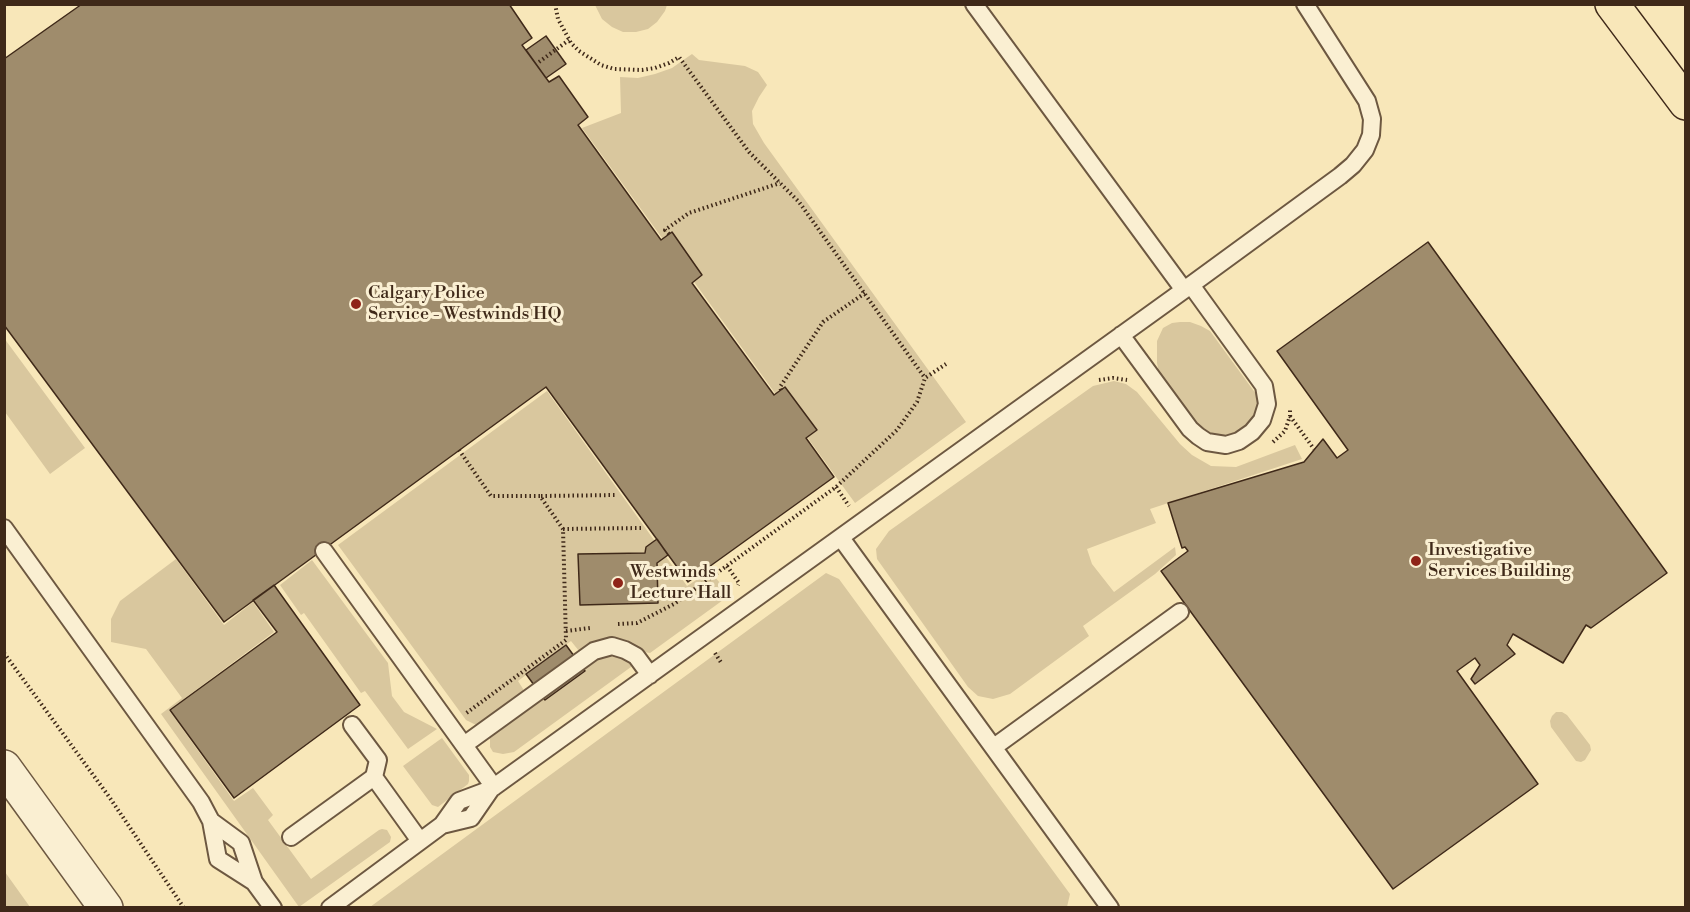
<!DOCTYPE html>
<style>
body{margin:0}
#map{position:relative;width:1690px;height:912px;overflow:hidden;background:#f8e7b9;font-family:"Libre Bodoni",serif}
canvas{display:block}
.frame{position:absolute;inset:0;border:6px solid #3f2919;pointer-events:none}
</style>
<div id="map">
<canvas width="1690" height="912"></canvas>
<div class="frame"></div>
</div>
<script>
const context = document.querySelector('canvas').getContext('2d');
context.lineJoin = 'round';
function fill(path, color) { context.fillStyle = color; context.fill(path, 'evenodd'); }
const shape = rows => new Path2D(rows.map(r => 'M' + r).join(''));
function trace(path, color, width, dash) { context.strokeStyle = color; context.lineWidth = width; context.lineCap = dash ? 'butt' : 'round'; context.setLineDash(dash || []); context.stroke(path); }
function drawText(font, color, halo, rows, align = 'center') {
  context.font = font + ' "Libre Bodoni",serif'; context.lineWidth = 6; context.setLineDash([]); context.textBaseline = 'middle'; context.strokeStyle = halo; context.fillStyle = color; for (const [text, x, y, turn = 0] of rows) {
    context.save(); context.translate(x, y); context.rotate((+turn || 0) * Math.PI / 180); context.textAlign = isNaN(turn) ? turn : align; if (halo) context.strokeText(text, 0, 0); context.fillText(text, 0, 0); context.restore();
  }
}
fill(shape([
 [595,5,595,4,667,5,665,11,657,22,648,29,636,32,623,32,612,27,602,19],
 [692,54,699,60,745,66,758,72,767,85,759,97,752,111,753,124,764,143,966,422,855,503,582,128,621,113,620,77,638,78,655,74,672,68],
 [1180,322,1190,322,1201,326,1210,331,1256,394,1258,410,1250,425,1236,433,1219,439,1204,433,1160,378,1157,363,1157,341,1163,328,1172,323],
 [4,338,85,448,50,474,5,412],
 [1114,381,1126,384,1137,392,1180,444,1192,455,1211,466,1236,467,1295,445,1302,459,1150,509,1156,523,1087,549,1092,564,1114,592,1175,547,1176,555,1155,574,1083,626,1089,636,1010,694,993,699,978,696,968,687,877,559,876,549,889,531,1093,386],
 [547,391,687,586,710,571,730,595,650,653,644,652,638,647,626,640,614,639,599,640,579,651,571,641,518,681,525,692,485,721,476,725,466,720,338,545],
 [176,559,224,625,253,602,274,632,169,710,234,801,253,788,273,815,268,820,311,879,379,830,382,829,387,830,391,837,390,842,299,907,161,714,182,698,146,649,111,642,111,619,120,601],
 [312,560,388,663,392,696,404,712,437,729,408,749,365,691,361,693,304,613,301,615,280,585],
 [826,573,839,579,1070,894,1067,907,370,907],
 [613,653,622,656,632,663,631,667,514,752,503,754,493,752,490,747,490,738,589,665,602,657],
 [1556,712,1562,712,1567,715,1590,745,1591,750,1585,760,1581,762,1576,761,1551,727,1550,721,1552,716],
 [442,738,469,775,469,781,468,784,438,807,432,805,403,766],
 [5,872,30,907,5,907]
]), '#d9c79e');
const building = shape([
 [82,4,509,4,532,38,522,45,549,82,559,76,588,117,578,125,661,240,672,232,702,275,692,283,774,395,785,387,817,430,806,438,834,477,688,582,546,387,224,622,4,325,4,59,82,4],
 [546,36,566,64,546,78,526,50,546,36],
 [1428,242,1667,573,1591,628,1586,625,1563,663,1513,634,1507,645,1515,654,1475,684,1471,679,1480,665,1475,658,1457,671,1538,784,1393,889,1161,571,1188,551,1185,547,1182,548,1168,503,1304,462,1323,439,1337,458,1348,450,1277,351,1428,242],
 [657,539,668,555,657,563,658,603,580,605,578,554,645,553,646,547,657,539],
 [274,585,360,705,234,798,170,710,277,632,253,600,274,585],
 [566,645,585,671,545,700,526,674,566,645]
]);
fill(building, '#9f8c6c');
trace(building, '#3f2919', 1.5);
const service = shape([
 [974,4,1184,290],
 [1121,335,1190,429,1198,436,1207,442,1226,445,1239,441,1252,432,1262,420,1267,404,1264,386,1191,285],
 [4,528,201,802,211,821,218,859,254,882],
 [841,538,1110,908],
 [324,551,494,787],
 [352,725,378,760,374,777],
 [464,745,594,651,612,646,625,650,636,656,650,675],
 [994,747,1180,612],
 [211,821,241,843,254,882,273,908],
 [442,825,471,818,491,789],
 [291,837,374,777,420,841],
 [330,908,442,825,459,801,491,789,1184,290,1340,176,1353,165,1365,150,1371,135,1372,119,1367,101,1305,4]
]);
const tertiary = shape([
 [4,767,106,908]
]);
const primary = shape([
 [1612,4,1686,103]
]);
trace(service, '#6d5841', 20);
trace(tertiary, '#6d5841', 36);
trace(primary, '#3f2919', 36);
trace(shape([
 [555,4,558,19,571,43,579,51,601,65,614,69,642,70,655,68,669,63,679,57,749,152,799,202,925,378],
 [539,62,569,40],
 [669,234,665,230,689,213,780,183],
 [1099,380,1113,378,1127,380],
 [781,390,780,387,823,322,865,293],
 [1290,416,1314,449],
 [1273,442,1285,431,1290,416,1290,408],
 [459,450,491,496,540,496,563,529,566,640,465,714],
 [836,487,849,506],
 [541,496,617,495],
 [563,529,641,528],
 [727,566,739,583,738,585],
 [618,624,637,623,674,604,836,487,897,430,917,402,925,378,946,364],
 [566,631,590,628],
 [4,653,110,798,184,908],
 [715,653,722,664]
]), '#3f2919', 4, [1.5, 3]);
trace(service, '#faefd2', 16);
trace(tertiary, '#faefd2', 33);
trace(primary, '#f8e7b9', 33);
for (const [x, y, r, color] of [
 [356,304,6,"#8f2418"],
 [1416,561,6,"#8f2418"],
 [618,583,6,"#8f2418"]
]) { const dot = new Path2D(); dot.arc(x, y, r, 0, 2 * Math.PI); context.fillStyle = color; context.fill(dot); trace(dot, '#faefd2', 2); }
drawText('18px', '#3f2919', '#faefd2', [
 ["Calgary Police",368,294],
 ["Service - Westwinds HQ",368,315],
 ["Investigative",1428,551],
 ["Services Building",1428,572],
 ["Westwinds",630,573],
 ["Lecture Hall",630,594]
], 'left');
</script>
